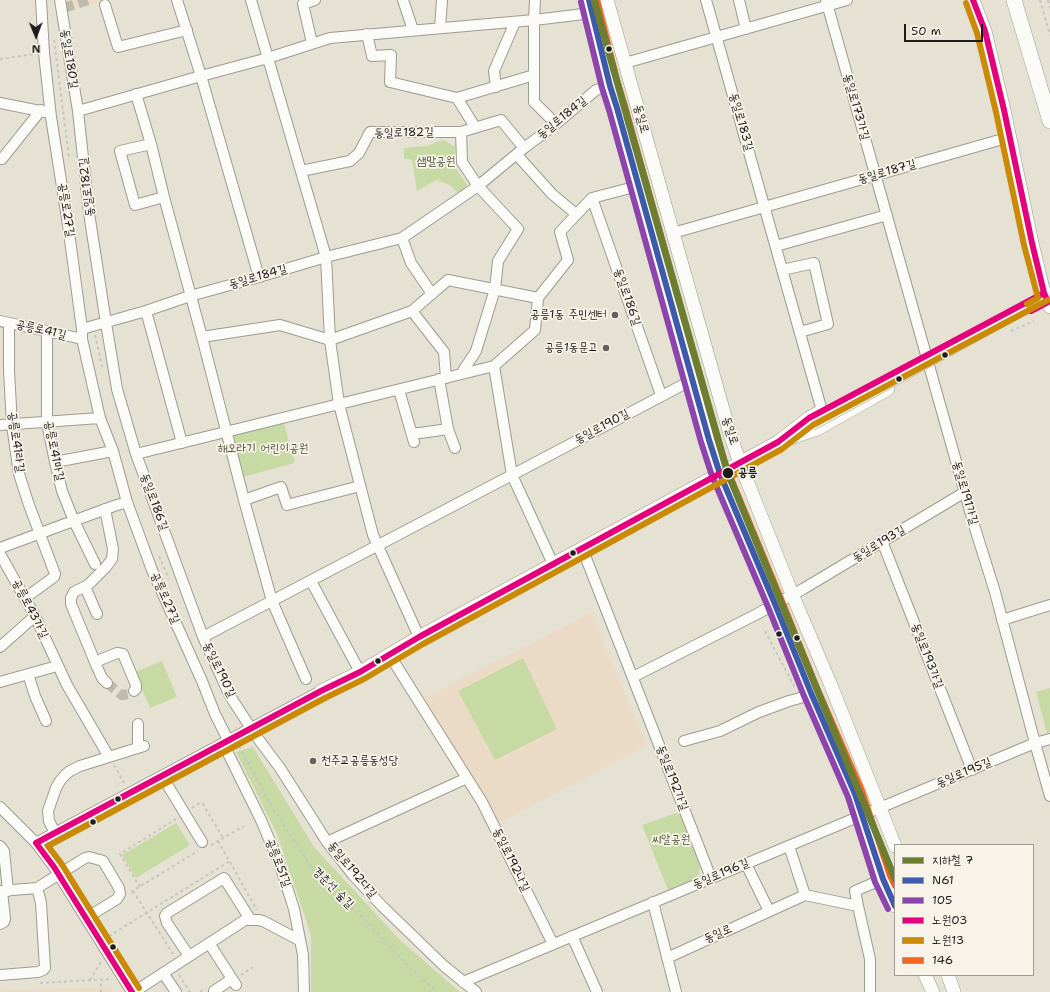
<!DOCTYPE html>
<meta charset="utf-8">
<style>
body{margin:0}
#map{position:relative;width:1050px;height:992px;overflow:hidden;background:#e6e2d3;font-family:"Shantell Sans","Poor Story",sans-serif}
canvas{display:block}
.legend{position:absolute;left:894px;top:844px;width:140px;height:132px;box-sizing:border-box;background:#f7f3e8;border:1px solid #9f9d96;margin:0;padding:5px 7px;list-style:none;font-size:12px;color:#1c1c1c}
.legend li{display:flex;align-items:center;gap:8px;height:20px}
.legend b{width:20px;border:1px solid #9f9d96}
.north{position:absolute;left:16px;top:16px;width:40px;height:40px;-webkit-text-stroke:3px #f7f3e8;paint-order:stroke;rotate:179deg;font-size:11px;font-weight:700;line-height:16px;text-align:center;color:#1c1c1c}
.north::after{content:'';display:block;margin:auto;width:14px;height:18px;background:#1c1c1c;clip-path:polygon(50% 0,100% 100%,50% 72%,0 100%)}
.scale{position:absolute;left:904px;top:24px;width:79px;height:18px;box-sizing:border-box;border:2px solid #1c1c1c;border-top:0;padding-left:5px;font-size:12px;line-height:14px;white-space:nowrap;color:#1c1c1c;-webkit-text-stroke:3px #f7f3e8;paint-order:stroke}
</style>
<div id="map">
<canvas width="1050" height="992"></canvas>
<ul class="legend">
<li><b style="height:5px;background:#6e7e31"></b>지하철 7</li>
<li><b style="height:5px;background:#3d5bab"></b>N61</li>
<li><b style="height:5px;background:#8e44ad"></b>105</li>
<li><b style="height:5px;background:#e5007d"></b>노원03</li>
<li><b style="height:5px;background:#cb8a06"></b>노원13</li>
<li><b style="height:5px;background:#f26522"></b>146</li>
</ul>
<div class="north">N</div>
<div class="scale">50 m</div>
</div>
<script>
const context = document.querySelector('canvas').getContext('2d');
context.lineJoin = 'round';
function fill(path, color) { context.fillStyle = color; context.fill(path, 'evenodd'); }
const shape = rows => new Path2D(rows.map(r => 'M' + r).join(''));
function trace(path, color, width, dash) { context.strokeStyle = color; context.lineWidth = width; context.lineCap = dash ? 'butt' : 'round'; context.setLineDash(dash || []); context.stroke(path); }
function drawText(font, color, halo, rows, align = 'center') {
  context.font = font + ' "Shantell Sans","Poor Story",sans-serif'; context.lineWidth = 3.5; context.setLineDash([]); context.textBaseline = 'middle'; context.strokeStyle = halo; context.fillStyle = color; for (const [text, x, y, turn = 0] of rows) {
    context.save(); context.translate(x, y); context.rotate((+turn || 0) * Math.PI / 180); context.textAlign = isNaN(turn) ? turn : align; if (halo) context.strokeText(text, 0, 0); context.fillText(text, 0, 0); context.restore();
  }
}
fill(shape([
 [67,0,104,0,65,11,63,2],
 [591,613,647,746,492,826,424,698],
 [111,987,114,992,0,992,0,990]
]), '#ebdbc6');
fill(shape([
 [444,140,455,147,455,167,467,185,459,194,450,185,436,180,417,191,412,160,404,158,404,148,427,146,437,142],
 [283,420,295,463,243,477,231,434],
 [523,658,557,729,495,760,458,691],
 [162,661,177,697,150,708,135,672],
 [1050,688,1050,732,1047,733,1036,692],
 [253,747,314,847,401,941,460,992,311,992,311,935,277,834,236,752],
 [682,811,701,860,698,878,668,890,642,825],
 [176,823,190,845,136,878,122,855]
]), '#c8daa4');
trace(shape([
 [64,8,88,0],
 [107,683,122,695,129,694,134,691]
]), '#bebaae', 10, [10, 5]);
const minor = shape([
 [41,0,44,53,51,117,68,225,82,329,82,339,100,418,113,451,127,502,152,570,202,681,215,714,228,740],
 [60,0,78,111,89,213,106,323,117,389,136,454,203,637,230,696,256,736,280,768,327,842,353,875,382,906,444,966,476,992],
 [177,0,201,76,259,277],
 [251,0,326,257,330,340,339,404,373,535,419,637],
 [403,0,413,30],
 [535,0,534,20,534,102,556,124],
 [706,0,822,411],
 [739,0,746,29],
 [826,0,974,525,995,592,1035,743,1050,796],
 [105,5,118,47,187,30],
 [440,28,442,0],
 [367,34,372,56,391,55,390,82,457,98,534,75],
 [312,43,303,4,315,0],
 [625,63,847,0],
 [496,87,494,71,515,22],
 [136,94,151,144,164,197,202,337,244,500,272,601,306,679],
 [457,98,475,127],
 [0,103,45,112],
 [78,111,201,76,268,58,330,38,534,20,576,15,592,12],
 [461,132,462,162,478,186,518,229,498,261,495,289,476,351,461,374],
 [151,144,120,151,135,205,164,197],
 [517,155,552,194,576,214],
 [0,159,2,159,41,110],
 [301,171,350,161,359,153,370,132,461,132,501,120,524,148],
 [592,198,661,395],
 [673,233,1010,137],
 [402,238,411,263,432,294],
 [776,246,887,215],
 [782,270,814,263,828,324,800,332],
 [538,298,568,260,560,232,592,198,638,186],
 [146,311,182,443],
 [412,311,444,352,446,378],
 [0,321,47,331,82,339],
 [9,323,9,371,12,425,19,474,29,505,55,574,54,577,25,598],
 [82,329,146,311,190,296,259,277,326,257,402,238,478,186,524,148,556,124,596,90,610,86],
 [47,331,47,423,55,462,62,491,74,521,95,564],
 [494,366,512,475,553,564],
 [439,379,448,429,455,448],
 [399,390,414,442],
 [0,425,100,418],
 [411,433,420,433,448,429],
 [136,454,494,366,535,330,538,298,448,280,412,311,330,340,280,325,202,337],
 [55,462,113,451],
 [244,500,281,487,287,505,360,486],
 [105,509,113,549,112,559,106,567,88,585,74,592,71,598,71,604,97,667,102,678,107,683],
 [882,541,972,770],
 [0,548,114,506,127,502],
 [582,548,711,878],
 [0,554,35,616,67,685,109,757],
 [311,581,360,672],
 [85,587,97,614],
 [1002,620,1050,605],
 [203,637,512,475,692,380],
 [0,647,35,616],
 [389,654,482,802,553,944],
 [95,662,117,653,123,654,136,685,136,689,134,691],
 [28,674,35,696,46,721],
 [633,677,757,614,803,589,965,492],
 [0,682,57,666],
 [684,741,720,731,759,712,789,701,800,698,811,693],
 [223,743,261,820,280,865,294,909,303,955,304,992],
 [138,748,138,724],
 [162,776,202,842],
 [0,807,36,843,54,867,132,992],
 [55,833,49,821,48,811,56,788,60,781,65,775,70,771,80,766,144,746],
 [327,842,467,778],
 [36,843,321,691],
 [0,846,4,851,8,891],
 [789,846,805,895],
 [746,864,769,911],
 [0,891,37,888,85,858,89,857,100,860,103,861,119,888,120,894,117,899,86,918],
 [653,902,676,992],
 [858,906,855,891,883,879],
 [0,924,4,922,5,919,2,891],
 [572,936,597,992],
 [209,943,236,985],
 [189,956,167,923,165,916,167,913,224,878,250,919],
 [667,958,805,895,858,906,870,959,870,992],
 [163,973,176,992],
 [0,975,38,972,43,970,45,968,41,903,39,895,37,888],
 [463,982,1035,743,1050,739],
 [214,991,232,979],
 [134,992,245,920,258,920,263,921,299,940]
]);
const major = shape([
 [589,0,610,86,617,108,709,440,720,474,775,604,811,693,855,794,883,879,895,906],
 [607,0,673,233,730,434,740,463,792,594,830,683,895,846],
 [973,0,985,31,1004,110,1032,243,1044,293,1050,307],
 [787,439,817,429,888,389],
 [321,691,360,672,419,637,758,453,778,442,809,418,820,412],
 [925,975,933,992],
 [948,975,954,992]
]);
const highway = shape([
 [1014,0,1050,121]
]);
trace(minor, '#9d9b92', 12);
trace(major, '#9d9b92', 14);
trace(highway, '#9d9b92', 16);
trace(shape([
 [1040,0,1050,35],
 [1048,0,1050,8],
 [54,40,69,157],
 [0,59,35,54],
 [1011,331,1034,321],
 [95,335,103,370],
 [159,556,169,579],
 [765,631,795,688],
 [239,746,269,802,314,871,364,919,412,970,438,992],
 [114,765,124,783],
 [192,808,200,803,203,804,223,838],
 [218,841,257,910],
 [211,845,244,826],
 [140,887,120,854,176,819],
 [133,891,173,954],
 [131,892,198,851],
 [109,936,230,861],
 [179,975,190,992],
 [241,975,253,967],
 [90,980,101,962],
 [40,983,112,979],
 [100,992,101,991,101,980],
 [200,992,205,989]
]), '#c6c5c2', 2, [3, 3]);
trace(minor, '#fbfbf8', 10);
trace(major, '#fbfbf8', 13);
trace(highway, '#fbfbf8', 15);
const majorBridge = shape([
 [811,424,1050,294]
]);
trace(majorBridge, '#9d9b92', 14, []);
trace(majorBridge, '#fbfbf8', 13);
trace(shape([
 [589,0,610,86,617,108,709,440,720,474,775,604,811,693,855,794,883,879,895,906]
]), '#3d5bab', 6);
trace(shape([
 [581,2,602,88,609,110,701,442,712,476,768,607,804,696,848,797,875,882,888,909]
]), '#8e44ad', 6);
trace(shape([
 [973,0,985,31,1004,110,1032,243,1044,293,1048,302,1031,311],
 [132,992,54,867,36,843,321,691,360,672,419,637,778,442,809,418,1044,293]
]), '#e5007d', 6);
trace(shape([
 [966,3,977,33,996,112,1024,245,1038,298,1027,304],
 [139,988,61,863,48,846,325,698,364,679,423,644,782,449,813,425,1048,300]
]), '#cb8a06', 6);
trace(shape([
 [597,0,618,84,625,106,717,438,728,471,782,601,818,690,862,791,890,876,895,886]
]), '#f26522', 6);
trace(shape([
 [594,0,727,471,895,879]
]), '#6e7e31', 7);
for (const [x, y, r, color] of [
 [609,49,3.5,"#1c1c1c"],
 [615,315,4,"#63615c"],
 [606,348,4,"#63615c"],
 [945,355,3.5,"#1c1c1c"],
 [899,379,3.5,"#1c1c1c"],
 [728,473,6,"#1c1c1c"],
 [573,553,3.5,"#1c1c1c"],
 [779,634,3.5,"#1c1c1c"],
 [797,638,3.5,"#1c1c1c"],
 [378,661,3.5,"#1c1c1c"],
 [313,761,4,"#63615c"],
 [118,799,3.5,"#1c1c1c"],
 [93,822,3.5,"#1c1c1c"],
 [113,947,3.5,"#1c1c1c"]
]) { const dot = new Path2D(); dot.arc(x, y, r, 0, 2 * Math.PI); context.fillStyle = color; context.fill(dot); trace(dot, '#f7f3e8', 1.5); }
drawText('12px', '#1c1c1c', '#f7f3e8', [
 ["동일로180길",69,59,81],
 ["동일로173가길",856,107,74],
 ["동일로184길",562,118,-39],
 ["동일로",641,119,75],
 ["동일로183길",741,122,74],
 ["동일로182길",404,133,-1],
 ["동일로187길",887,172,-16],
 ["동일로182길",87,187,-97],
 ["공릉로27길",66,210,81],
 ["동일로184길",258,277,-16],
 ["동일로186길",627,297,71],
 ["공릉로41길",41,330,13],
 ["동일로190길",602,427,-28],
 ["동일로",730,431,72],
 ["공릉로41라길",16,442,82],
 ["공릉로41마길",54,451,79],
 ["동일로191가길",965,493,74],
 ["동일로186길",154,502,70],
 ["동일로193길",879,544,-31],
 ["공릉로27길",165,598,66],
 ["공릉로43가길",30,609,63],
 ["동일로193가길",927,656,69],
 ["동일로190길",219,670,64],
 ["동일로195길",964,773,-23],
 ["동일로192가길",672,778,69],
 ["동일로192나길",511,860,64],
 ["공릉로51길",278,863,69],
 ["동일로192다길",352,870,50],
 ["동일로196길",721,874,-23],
 ["경춘선 숲길",333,888,45],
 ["동일로",718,934,-24]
]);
drawText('12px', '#485339', '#f7f3e8', [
 ["샘말공원",436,162],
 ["해오라기 어린이공원",263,449],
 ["씨알공원",671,840]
]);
drawText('12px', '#1c1c1c', '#f7f3e8', [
 ["공릉1동 주민센터",607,315],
 ["공릉1동문고",598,348],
 ["천주교공릉동성당",321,761,"left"]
], 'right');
drawText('bold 12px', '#1c1c1c', '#f7f3e8', [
 ["공릉",738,473]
], 'left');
</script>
